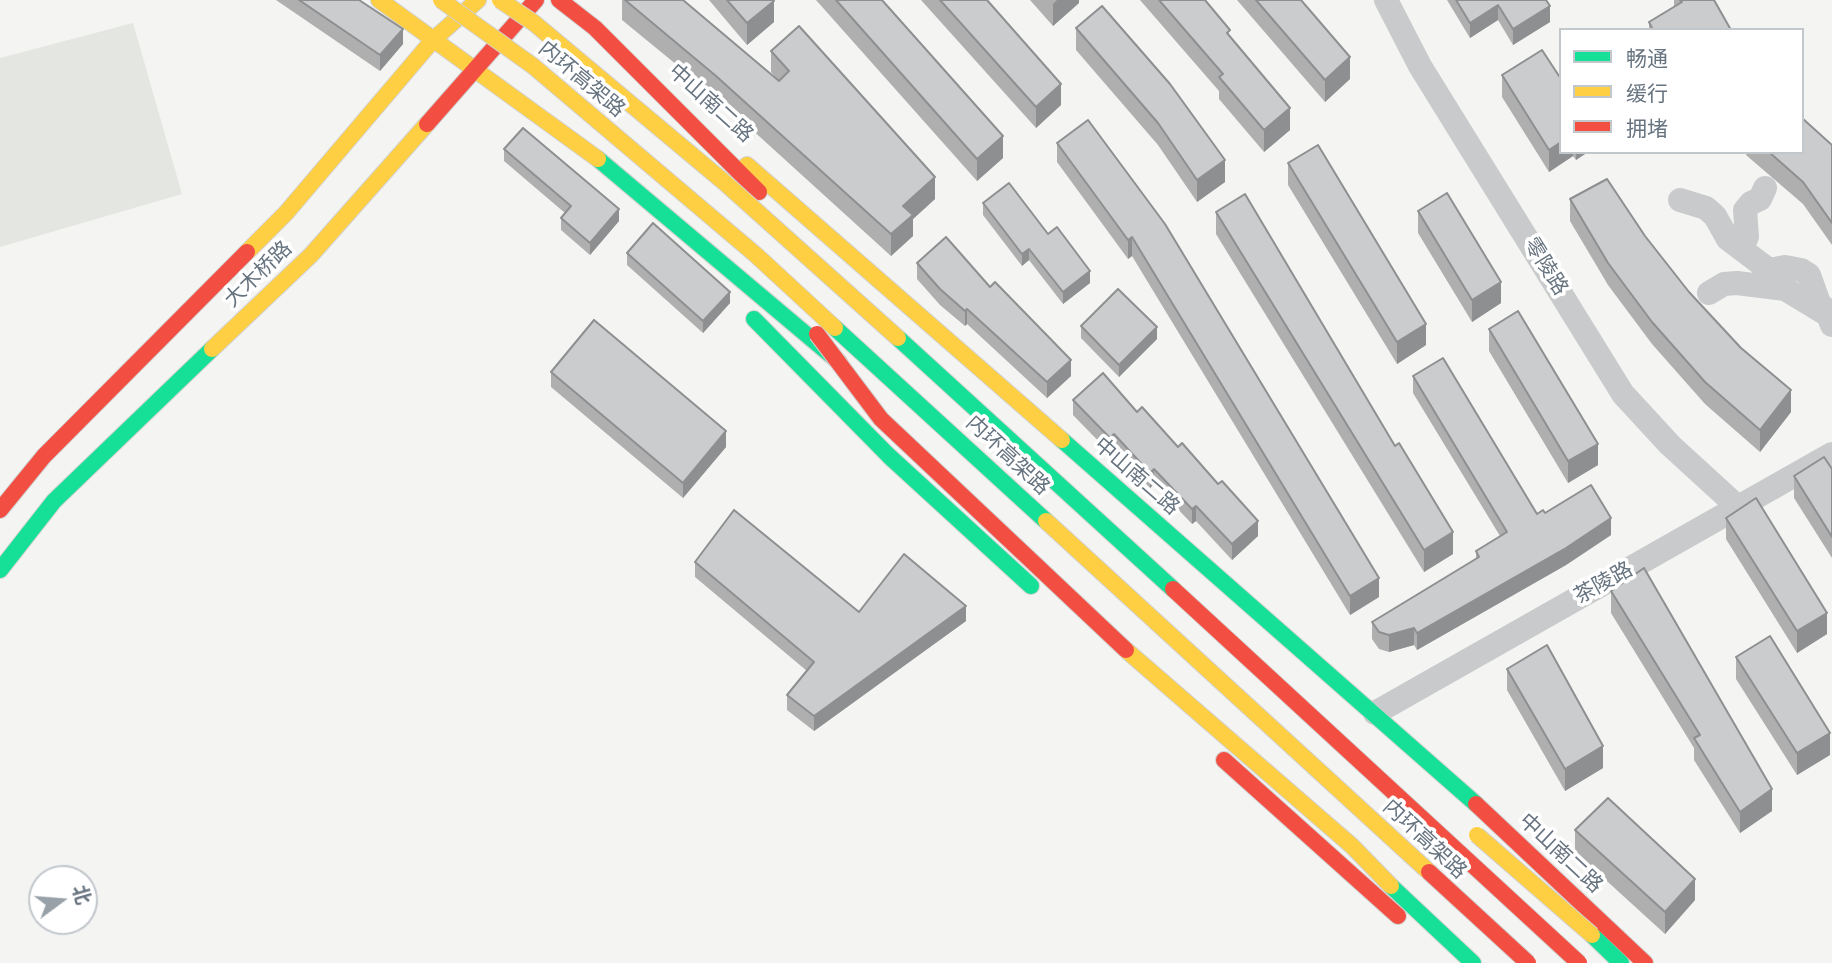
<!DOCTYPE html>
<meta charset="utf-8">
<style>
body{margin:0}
#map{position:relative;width:1832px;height:963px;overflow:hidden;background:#f4f4f3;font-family:Roboto,"Noto Sans SC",sans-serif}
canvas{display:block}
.legend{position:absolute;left:1559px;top:28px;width:245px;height:126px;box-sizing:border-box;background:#fff;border:2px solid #c2c7cc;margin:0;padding:9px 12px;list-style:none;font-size:21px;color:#677480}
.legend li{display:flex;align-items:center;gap:14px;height:35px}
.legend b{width:35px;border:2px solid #c2c7cc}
.north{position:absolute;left:28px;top:865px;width:70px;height:70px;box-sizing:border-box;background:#fff;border:2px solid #c2c7cc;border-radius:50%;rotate:74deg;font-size:19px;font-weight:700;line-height:28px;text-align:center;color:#677480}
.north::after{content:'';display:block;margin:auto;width:24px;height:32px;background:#98a1a8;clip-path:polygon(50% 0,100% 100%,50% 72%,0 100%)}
</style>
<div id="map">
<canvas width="1832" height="963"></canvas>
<ul class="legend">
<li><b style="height:9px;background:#16e098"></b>畅通</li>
<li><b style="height:9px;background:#ffcf43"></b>缓行</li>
<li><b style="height:9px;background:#f24e42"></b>拥堵</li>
</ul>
<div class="north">北</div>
</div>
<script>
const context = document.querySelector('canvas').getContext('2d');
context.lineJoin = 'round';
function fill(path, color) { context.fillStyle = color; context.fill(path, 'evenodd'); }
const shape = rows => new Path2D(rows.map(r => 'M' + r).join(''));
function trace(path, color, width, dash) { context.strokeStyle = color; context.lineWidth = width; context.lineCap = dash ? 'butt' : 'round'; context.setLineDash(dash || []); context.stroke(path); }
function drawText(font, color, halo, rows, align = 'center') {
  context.font = font + ' Roboto,"Noto Sans SC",sans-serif'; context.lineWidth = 7; context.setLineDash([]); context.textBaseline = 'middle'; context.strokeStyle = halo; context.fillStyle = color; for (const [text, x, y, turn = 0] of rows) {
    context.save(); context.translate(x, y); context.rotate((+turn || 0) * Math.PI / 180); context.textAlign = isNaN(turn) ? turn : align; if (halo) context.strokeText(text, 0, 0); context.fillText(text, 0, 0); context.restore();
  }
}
fill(shape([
 [133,23,182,194,0,247,0,58]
]), '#e4e6e2');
const fast = shape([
 [598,159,839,362],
 [754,319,889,456,1031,586],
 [1062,440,1476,804],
 [0,570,54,501,212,349],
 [1391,886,1473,963],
 [1592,935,1621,963]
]);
const slow = shape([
 [379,0,598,159],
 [747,165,1062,440],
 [247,252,286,213,433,40,478,0],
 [212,349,311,255,427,124]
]);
const jam = shape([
 [559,0,595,28,759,192],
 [427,124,536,0],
 [0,510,44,456,247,252],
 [1224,760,1398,916],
 [1476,804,1645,963]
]);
trace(fast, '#d1d2d2', 18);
trace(slow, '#d1d2d2', 18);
trace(jam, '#d1d2d2', 18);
trace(shape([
 [1386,0,1420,66,1623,394,1670,445,1739,508],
 [1680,200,1706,208,1715,216,1728,239,1769,270,1785,289,1828,315,1832,325],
 [1740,248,1747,237,1745,210,1751,203,1760,199,1765,188],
 [1769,270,1785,267,1801,270,1809,275,1819,303,1827,311],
 [1709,293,1724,284,1737,283,1785,289],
 [1375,713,1832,454]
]), '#c9cacb', 24);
trace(fast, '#16e098', 16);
trace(slow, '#ffcf43', 16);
trace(jam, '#f24e42', 16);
const fastBridge = shape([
 [835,328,1046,521],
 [898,338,1173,589]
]);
const slowBridge = shape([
 [441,0,533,66,756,255,835,328],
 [500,0,534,23,724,182,898,338],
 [1046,521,1429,872],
 [1126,650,1352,846,1391,886],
 [1477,835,1592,935]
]);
const jamBridge = shape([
 [817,334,881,419,1126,650],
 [1173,589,1579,963],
 [1429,872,1528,963]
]);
trace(fastBridge, '#d1d1d1', 18, []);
trace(slowBridge, '#d1d1d1', 18, []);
trace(jamBridge, '#d1d1d1', 18, []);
trace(fastBridge, '#16e098', 16);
trace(slowBridge, '#ffcf43', 16);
trace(jamBridge, '#f24e42', 16);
fill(shape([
 [276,0,359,0,403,44,380,71],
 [622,0,683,0,778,80,771,72,771,51,935,199,913,219,913,236,891,256,716,97,622,20],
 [709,0,773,0,774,22,747,45],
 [816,0,882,0,1003,158,977,181],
 [921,0,987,0,1061,105,1036,128],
 [1030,0,1079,0,1079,3,1053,26],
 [1140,0,1205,0,1230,37,1290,130,1264,152,1219,99,1219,91],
 [1237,0,1301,0,1350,79,1325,102],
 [1447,0,1546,0,1550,22,1513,45,1498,20,1470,38],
 [1674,0,1714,0,1731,30,1649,30,1649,22,1674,7],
 [1076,28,1225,182,1197,202,1158,145,1076,50],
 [1502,75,1561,152,1588,152,1576,160,1573,156,1549,172,1502,97],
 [1088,120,1379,597,1350,615,1132,256,1128,259,1057,162,1057,143],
 [1832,145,1832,245,1803,204,1746,155,1746,152,1802,152],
 [504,149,619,221,590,255,561,230,561,218,565,213,504,161],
 [1288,163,1426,345,1397,364,1288,185],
 [1570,199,1645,236,1689,292,1741,348,1791,412,1760,452,1705,404,1652,344,1608,285,1570,221],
 [983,203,1048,234,1090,283,1063,304,1029,260,1022,266,983,215],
 [1418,211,1501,303,1472,322,1418,233],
 [1216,212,1453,554,1424,572,1216,234],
 [627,253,730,303,703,333,627,265],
 [917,263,1071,376,1047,398,967,324,965,326,940,305,917,279],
 [1081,326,1157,339,1119,377,1081,338],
 [1489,329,1598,465,1568,483,1489,351],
 [551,372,726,447,683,498,551,387],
 [1413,376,1537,514,1545,513,1611,535,1566,565,1417,650,1414,645,1389,652,1379,649,1372,639,1372,622,1476,559,1476,551,1500,536,1413,393],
 [1073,400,1137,412,1258,536,1232,560,1196,521,1192,524,1154,484,1150,488,1114,450,1110,453,1073,415],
 [1832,469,1832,558,1794,498,1794,476],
 [1726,518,1827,634,1797,653,1726,539],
 [695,562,859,612,966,621,814,731,787,710,787,695,807,671,695,577],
 [1611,591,1772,811,1740,833,1694,760,1694,748,1611,613],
 [1736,657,1830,755,1797,775,1736,679],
 [1507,669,1603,768,1565,791,1507,690],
 [1575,830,1695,900,1665,934,1575,852]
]), '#afafb0');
fill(shape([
 [1057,0,1079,0,1079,3,1053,26,1053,4],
 [774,1,774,22,747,45,747,23],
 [1498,5,1498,20,1470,38,1470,23],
 [1550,6,1550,22,1513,45,1513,29],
 [403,29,403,44,380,71,380,55],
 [1350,57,1350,79,1325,102,1325,80],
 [1061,84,1061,105,1036,128,1036,107],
 [1290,108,1290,130,1264,152,1264,130],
 [1003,136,1003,158,977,181,977,159],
 [1561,142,1561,152,1573,152,1573,156,1549,172,1549,150],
 [1576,152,1588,152,1576,160],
 [1225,160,1225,182,1197,202,1197,180],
 [935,177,935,199,913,219,913,236,891,256,891,234,903,206],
 [619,209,619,221,590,255,590,243],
 [1132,237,1132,256,1128,259,1128,240],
 [1029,249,1029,260,1022,266,1022,254],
 [1090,271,1090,283,1063,304,1063,292],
 [1501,282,1501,303,1472,322,1472,300],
 [730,292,730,303,703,333,703,321],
 [967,309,967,324,965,326,965,311],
 [1426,324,1426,345,1397,364,1397,342],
 [1157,327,1157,339,1119,377,1119,365],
 [1071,360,1071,376,1047,398,1047,382],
 [1791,390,1791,412,1760,452,1760,430],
 [726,431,726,447,683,498,683,483],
 [1114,434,1114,450,1110,453,1110,438],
 [1598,444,1598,465,1568,483,1568,461],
 [1154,469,1154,484,1150,488,1150,473],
 [1196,506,1196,521,1192,524,1192,509],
 [1611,518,1611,535,1566,565,1417,650,1417,633],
 [1258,521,1258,536,1232,560,1232,544],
 [1453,532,1453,554,1424,572,1424,550],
 [1379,578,1379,597,1350,615,1350,596],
 [966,606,966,621,814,731,814,716],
 [1827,613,1827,634,1797,653,1797,631],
 [1414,628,1414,645,1389,652,1389,635],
 [1830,733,1830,755,1797,775,1797,753],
 [1603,746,1603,768,1565,791,1565,769],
 [1772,789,1772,811,1740,833,1740,812],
 [1695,879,1695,900,1665,934,1665,912]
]), '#8e8f90');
const building = shape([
 [299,0,359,0,403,29,380,55,299,0],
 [625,0,683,0,779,81,789,71,771,51,799,26,935,177,903,206,913,215,891,234,716,76,625,0],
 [727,0,773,0,774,1,747,23,727,0],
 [836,0,882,0,1003,136,977,159,836,0],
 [940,0,987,0,1061,84,1036,107,940,0],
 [1159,0,1205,0,1230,30,1227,33,1290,108,1264,130,1219,77,1223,74,1159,0],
 [1256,0,1301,0,1350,57,1325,80,1256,0],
 [1456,0,1546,0,1550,6,1513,29,1498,5,1470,23,1456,0],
 [1680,0,1714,0,1731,30,1653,30,1649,22,1682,2,1680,0],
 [1102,6,1170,84,1225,160,1197,180,1158,123,1076,28,1102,6],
 [1542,50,1561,79,1561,142,1549,150,1502,75,1542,50],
 [1802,118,1832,145,1832,223,1803,182,1769,152,1802,152,1802,118],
 [1088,120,1165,224,1379,578,1350,596,1132,237,1128,240,1057,143,1088,120],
 [523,128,619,209,590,243,561,218,571,206,504,149,523,128],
 [1318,145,1426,324,1397,342,1288,163,1318,145],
 [1607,179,1645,236,1689,292,1741,348,1791,390,1760,430,1705,382,1652,322,1608,263,1570,199,1607,179],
 [1009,183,1048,234,1057,227,1090,271,1063,292,1029,249,1022,254,983,203,1009,183],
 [1447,193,1501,282,1472,300,1418,211,1447,193],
 [1245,194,1395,446,1399,443,1453,532,1424,550,1216,212,1245,194],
 [653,223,730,292,703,321,627,253,653,223],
 [946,237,990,287,995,282,1071,360,1047,382,967,309,965,311,940,289,917,263,946,237],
 [1118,289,1157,327,1119,365,1081,326,1118,289],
 [1518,311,1598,444,1568,461,1489,329,1518,311],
 [594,320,726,431,683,483,551,372,594,320],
 [1443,358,1537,514,1543,510,1545,513,1591,485,1611,518,1566,548,1417,633,1414,628,1389,635,1379,632,1372,622,1479,557,1476,551,1507,532,1413,376,1443,358],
 [1103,373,1137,412,1142,407,1178,447,1182,443,1218,484,1222,481,1258,521,1232,544,1196,506,1192,509,1154,469,1150,473,1114,434,1110,438,1073,400,1103,373],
 [1824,457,1832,469,1832,537,1794,476,1824,457],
 [1756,498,1827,613,1797,631,1726,518,1756,498],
 [734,510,859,612,904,554,966,606,814,716,787,695,814,662,695,562,734,510],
 [1644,568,1772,789,1740,812,1694,738,1700,735,1611,591,1644,568],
 [1770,636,1830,733,1797,753,1736,657,1770,636],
 [1547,645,1603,746,1565,769,1507,669,1547,645],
 [1608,798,1695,879,1665,912,1575,830,1608,798]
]);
fill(building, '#cbcccd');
trace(building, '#8e8f90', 2);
drawText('21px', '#677480', '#fff', [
 ["内环高架路",581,80,40],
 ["中山南二路",710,104,42],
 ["零陵路",1545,267,58],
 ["大木桥路",259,275,-44],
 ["内环高架路",1007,456,43],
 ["中山南二路",1136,477,41],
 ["茶陵路",1604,584,-29],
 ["内环高架路",1424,840,43],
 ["中山南二路",1560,854,43]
]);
</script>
